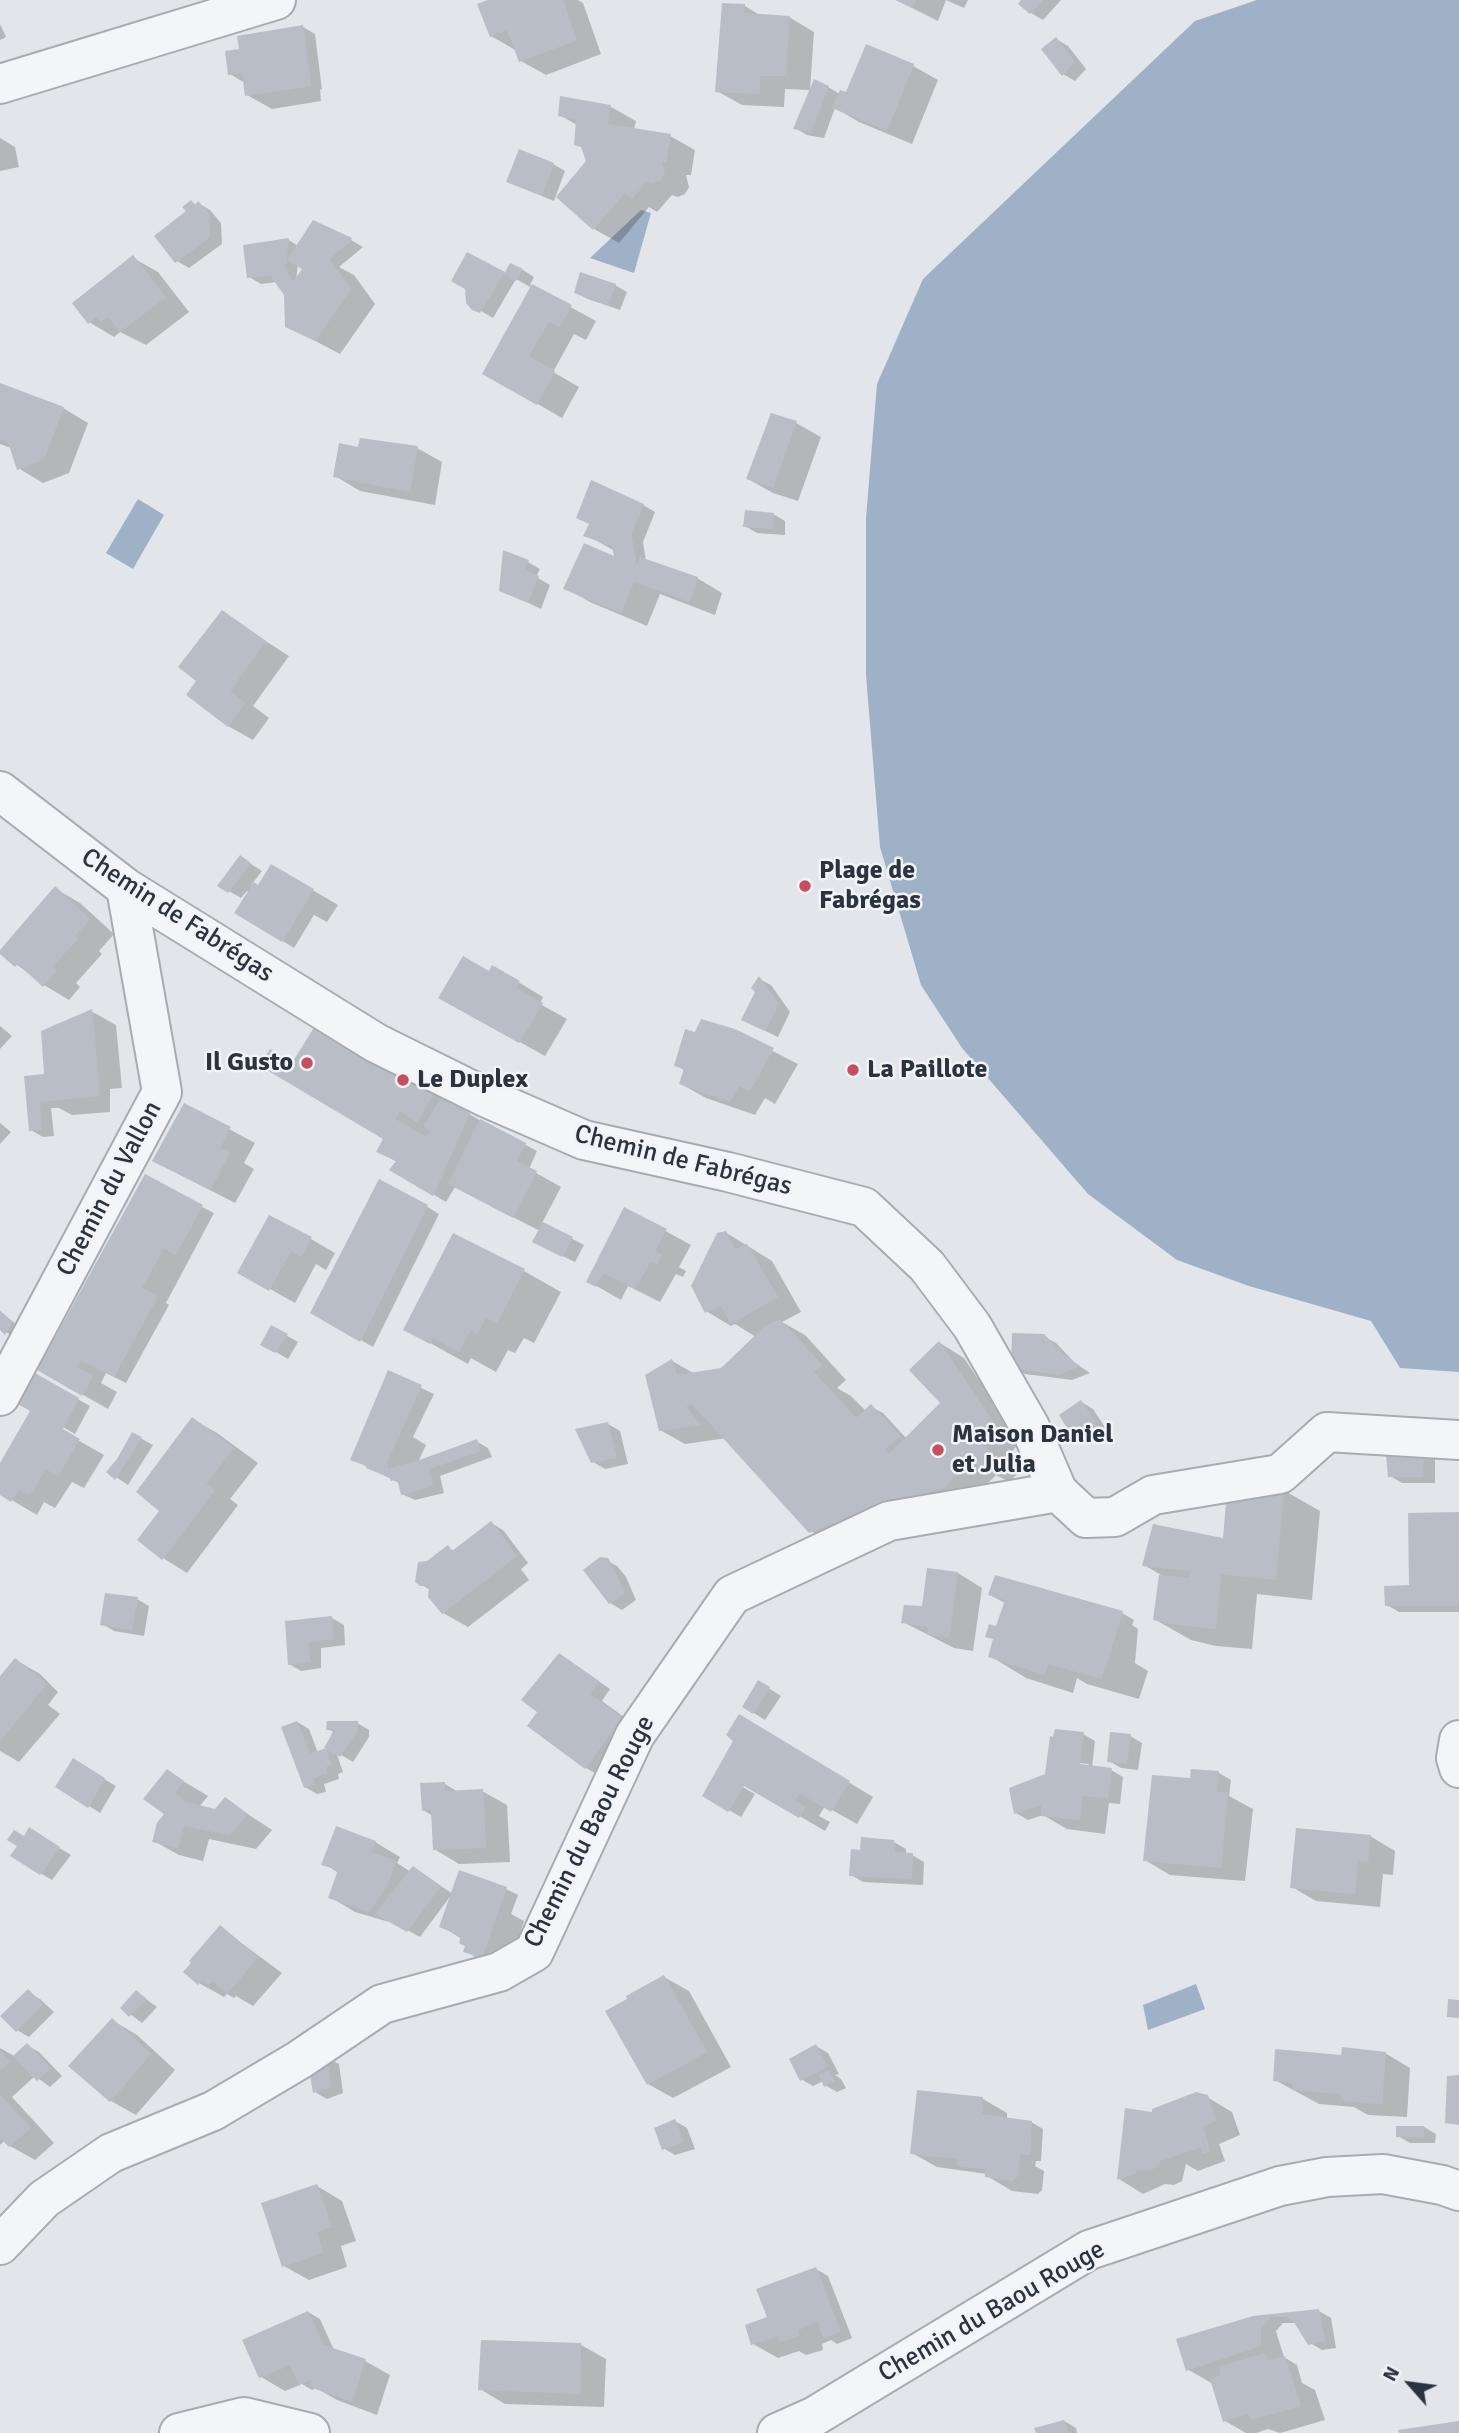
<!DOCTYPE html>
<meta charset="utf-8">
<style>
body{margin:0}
#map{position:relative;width:1459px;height:2433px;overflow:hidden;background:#e2e5e9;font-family:Signika,sans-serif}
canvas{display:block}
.north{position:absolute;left:1375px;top:2349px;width:70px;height:70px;-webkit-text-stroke:5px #f1f3f7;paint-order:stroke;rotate:298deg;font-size:19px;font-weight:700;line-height:28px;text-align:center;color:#2b3240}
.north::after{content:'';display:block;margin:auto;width:24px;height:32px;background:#2b3240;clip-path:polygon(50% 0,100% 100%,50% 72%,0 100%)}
</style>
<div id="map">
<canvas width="1459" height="2433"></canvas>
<div class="north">N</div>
</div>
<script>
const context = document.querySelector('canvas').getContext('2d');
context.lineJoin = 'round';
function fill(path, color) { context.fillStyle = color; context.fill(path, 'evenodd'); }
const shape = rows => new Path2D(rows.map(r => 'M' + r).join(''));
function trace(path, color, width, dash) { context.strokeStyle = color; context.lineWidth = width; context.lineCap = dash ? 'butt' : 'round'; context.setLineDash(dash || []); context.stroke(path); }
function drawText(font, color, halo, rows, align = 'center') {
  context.font = font + ' Signika,sans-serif'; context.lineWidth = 5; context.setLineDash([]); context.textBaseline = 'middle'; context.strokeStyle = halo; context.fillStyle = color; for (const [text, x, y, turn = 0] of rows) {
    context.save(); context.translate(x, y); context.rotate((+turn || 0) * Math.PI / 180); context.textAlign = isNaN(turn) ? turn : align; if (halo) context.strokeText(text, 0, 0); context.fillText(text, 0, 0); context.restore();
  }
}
fill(shape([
 [1257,0,1459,0,1459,1372,1400,1368,1371,1321,1249,1286,1177,1260,1088,1194,962,1048,921,985,880,847,866,675,866,518,877,384,923,279,1195,21],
 [641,210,651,213,634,273,590,258],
 [138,499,164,515,133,569,106,553],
 [1196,1984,1205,2009,1148,2030,1143,2005]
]), '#9fb1c7');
fill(shape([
 [493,0,578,0,583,3,601,54,546,75,521,61,517,51,491,36],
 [896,0,968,0,964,8,946,0,938,21],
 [1024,0,1061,0,1043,20,1031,13],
 [745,6,761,16,789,17,814,32,810,90,785,89,784,107,742,105,717,91],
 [0,24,6,37,0,40],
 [303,27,315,34,322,90,320,89,321,101,272,109,247,95,245,83,230,74,241,51],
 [1056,39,1068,46,1086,69,1075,81,1063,74],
 [866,46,913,66,938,80,912,144,859,122,835,108,824,138,807,135,795,128,828,87,840,94,847,94],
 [611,107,636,121,634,130,670,136,695,150,691,175,686,175,689,187,685,194,678,197,672,195,657,212,649,207,619,243,594,229,558,197,588,162,577,125,560,115],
 [0,138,15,147,19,167,0,171],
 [553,164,565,171,554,201,508,182],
 [191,202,196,205,198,203,210,210,221,223,222,244,189,268,177,261],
 [289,240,298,246,351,240,363,247,339,267,354,275,375,304,340,354,287,326,286,294,277,282,261,284,249,277],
 [298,264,305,268,296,281],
 [468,254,505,274,511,265,523,270,534,277,530,285,596,321,586,340,574,334,553,372,579,387,562,418,484,373,532,288,516,279,493,318,469,304],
 [133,258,158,272,189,312,146,345,120,332,114,337,89,322],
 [615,285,627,292,620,310,588,299,576,293],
 [0,385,63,408,88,423,69,473,43,483,18,468,11,448,0,444],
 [796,423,821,437,798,501,773,493,748,479],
 [417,448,442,462,435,505,360,491,335,476,360,449],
 [643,505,655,512,643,542,646,561,697,578,722,593,715,615,660,594,647,626,590,602,565,588,622,561,615,551,586,535],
 [773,514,785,521,785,535,757,533,745,526],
 [528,562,540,569,536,577,550,585,541,609,501,590],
 [222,613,289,656,253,706,269,718,253,740,228,726,199,681],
 [240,857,262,871,252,884,259,887,272,866,338,905,327,922,314,915,294,948,267,931,249,892,247,891,241,898,220,886],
 [56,889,80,903,114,934,99,951,102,954,76,983,80,987,69,1000,44,985,0,952],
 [493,967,543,997,540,1004,567,1019,545,1056,441,998,490,973],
 [759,979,771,985,790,1012,778,1037,755,1026],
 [91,1011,116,1025,122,1088,110,1089,110,1112,72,1115,59,1108,51,1108,54,1136,43,1137,31,1130,45,1076],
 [319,1023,457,1101,454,1105,481,1121,537,1151,529,1169,561,1187,542,1223,584,1245,575,1262,546,1248,540,1231,455,1187,446,1202,392,1170,397,1162,378,1151,386,1138,293,1065],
 [0,1026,12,1036,0,1049],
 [734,1031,798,1064,775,1104,765,1098,755,1115,706,1098,681,1084,685,1071,676,1065,696,1034],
 [184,1105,255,1143,244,1163,254,1169,235,1203,179,1174],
 [0,1123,11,1132,0,1144],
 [411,1197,439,1214,373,1347,312,1312],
 [202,1207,214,1213,166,1303,169,1305,126,1383,106,1373,101,1383,117,1392,108,1409,39,1370],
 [625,1209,691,1245,679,1267,686,1271,683,1277,676,1274,660,1302,628,1286,621,1300,588,1281],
 [725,1232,772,1261,801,1312,782,1322,805,1335,846,1380,837,1388,851,1396,866,1411,871,1407,883,1413,906,1438,943,1403,940,1343,964,1358,1020,1441,1006,1460,1019,1472,1009,1482,996,1475,981,1490,836,1546,811,1531,727,1438,685,1444,660,1430,672,1361,695,1374,722,1369,756,1337,735,1324,731,1326,706,1311],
 [311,1239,335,1253,326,1270,316,1264,295,1303,240,1272],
 [524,1271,561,1292,534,1343,524,1338,515,1353,508,1350,496,1372,471,1358,468,1364,405,1329],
 [0,1311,23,1330,18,1340,0,1328],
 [272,1327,298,1342,288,1359,262,1344],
 [1043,1336,1056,1343,1075,1363,1090,1373,1072,1380,1025,1374,1013,1367],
 [389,1373,434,1394,413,1437,426,1445,419,1460,476,1441,488,1448,492,1457,440,1476,444,1493,415,1500,402,1494,399,1483,352,1459],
 [36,1376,90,1406,75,1434,21,1403],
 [1081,1402,1093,1409,1108,1432,1088,1445,1076,1438,1061,1416],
 [30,1413,104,1455,84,1488,72,1482,55,1508,44,1502,37,1515,0,1493,0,1467],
 [192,1419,217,1433,258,1463,230,1499,238,1505,187,1573,163,1558,161,1510],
 [608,1424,620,1431,628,1464,605,1469,593,1462],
 [133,1434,153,1445,128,1485,108,1472,118,1460],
 [1387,1445,1435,1454,1435,1483,1402,1483,1390,1476],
 [1283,1490,1320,1511,1312,1600,1257,1594,1252,1649,1216,1646,1191,1640,1154,1619,1161,1575,1144,1565,1225,1540],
 [1459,1514,1459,1612,1399,1612,1387,1605,1416,1587],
 [491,1523,503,1530,528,1563,521,1569,529,1580,468,1627,443,1613,430,1590,421,1584,427,1563,448,1548,455,1551],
 [604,1559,617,1566,626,1577,636,1600,622,1610,610,1603],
 [958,1573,982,1588,973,1651,954,1648,903,1622,924,1608],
 [990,1595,1122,1613,1134,1620,1132,1625,1138,1629,1135,1663,1148,1671,1139,1699,1087,1684,1077,1678,1073,1693,1026,1678,990,1656,995,1640,987,1636,997,1628,1005,1603],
 [137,1599,149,1606,144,1636,114,1631,102,1624],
 [332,1618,344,1625,345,1645,321,1648,321,1668,301,1671,289,1664,287,1623],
 [16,1660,40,1674,58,1692,48,1705,60,1714,19,1762,0,1751,0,1678],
 [571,1662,610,1689,602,1701,646,1733,611,1782,586,1768,529,1726],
 [759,1682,781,1696,765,1720,744,1707],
 [297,1722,309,1729,318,1753,327,1750,335,1733,328,1729,357,1723,369,1730,369,1737,353,1762,336,1752,343,1772,338,1774,339,1779,324,1784,326,1792,317,1794,305,1787],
 [764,1731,873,1797,857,1824,825,1806,819,1816,830,1822,825,1831,718,1768],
 [1083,1734,1095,1741,1092,1768,1111,1770,1123,1777,1120,1804,1109,1803,1105,1834,1067,1829,1043,1815,1028,1820,1016,1813,1045,1776],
 [1059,1761,1089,1764,1088,1767],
 [1130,1736,1142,1743,1138,1770,1121,1768,1109,1761],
 [73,1761,116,1786,100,1813,89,1806],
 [168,1772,208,1796,199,1807,216,1811,225,1799,272,1830,256,1849,209,1839,203,1861,179,1855,154,1841,166,1814],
 [718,1773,755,1794,741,1817,704,1796],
 [1219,1773,1231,1780,1229,1796,1253,1809,1245,1881,1170,1875,1145,1860,1191,1780],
 [445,1784,458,1792,482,1791,507,1805,510,1862,459,1864,434,1849,433,1816,423,1810],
 [29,1830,71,1855,52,1880,40,1873,19,1846],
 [1370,1836,1395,1851,1393,1875,1383,1874,1380,1907,1316,1901,1292,1887],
 [375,1842,400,1857,397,1863,411,1872,426,1876,453,1894,506,1889,518,1895,511,1914,524,1921,507,1971,489,1965,465,1951,467,1946,462,1939,441,1926,452,1894,420,1937,396,1924,355,1912,330,1897,339,1873,324,1864],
 [894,1842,906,1849,906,1854,912,1855,924,1862,923,1885,863,1882,851,1875,862,1852],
 [221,1928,282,1973,253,2006,236,1996,234,1998,227,1994,224,1997,199,1983],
 [664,1977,689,1991,731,2067,673,2098,648,2084],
 [28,1992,40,1999,54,2012,29,2037,17,2030],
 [136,1992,157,2007,142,2023,122,2008],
 [112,2020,137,2035,175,2070,136,2115,111,2101],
 [27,2045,39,2052,62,2076,50,2087,35,2076,12,2097,54,2143,35,2160,10,2146,5,2140,0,2145,0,2048,16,2057],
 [816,2046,828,2053,839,2074,835,2075,841,2079,846,2088,837,2092,825,2085,823,2081,813,2086,801,2079],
 [1385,2053,1410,2068,1407,2117,1368,2115,1354,2107,1319,2104,1275,2080,1343,2057],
 [327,2057,339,2064,343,2093,327,2099,315,2092],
 [1207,2097,1232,2112,1240,2135,1219,2144,1225,2161,1198,2171,1186,2164,1182,2181,1174,2185,1165,2184,1143,2194,1119,2179,1126,2110,1153,2113],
 [983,2099,1007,2113,1007,2120,1031,2122,1043,2129,1041,2161,1036,2161,1035,2166,1044,2171,1042,2190,1038,2194,1012,2191,987,2176,987,2174,937,2167,912,2153],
 [675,2121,687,2128,695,2149,675,2155,663,2148],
 [1424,2127,1436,2134,1435,2143,1410,2143,1398,2136],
 [317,2186,342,2201,356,2241,341,2246,347,2267,309,2280,284,2266],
 [816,2269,828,2276,852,2338,837,2344,831,2340,822,2344,823,2350,806,2355,799,2351,778,2358,753,2344,769,2318],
 [1319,2311,1331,2318,1336,2348,1322,2350,1310,2343,1297,2323,1283,2323,1276,2331,1284,2357,1297,2365,1302,2383,1315,2390,1325,2420,1280,2433,1268,2429,1256,2433,1246,2433,1225,2421,1213,2384,1187,2369,1253,2317],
 [308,2312,320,2319,334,2350,365,2361,390,2375,377,2415,337,2400,316,2388,312,2390,302,2384,285,2391,261,2377],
 [581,2345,606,2359,604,2407,505,2404,480,2389],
 [1064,2421,1076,2428,1077,2433,1038,2433]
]), '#0003');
fill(shape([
 [488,0,563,0,577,40,519,62,507,30,490,37,477,4],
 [895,0,916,0,913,8],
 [1021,0,1043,0,1030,14,1018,4],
 [722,3,745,4,745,13,790,16,786,76,760,76,760,94,715,92],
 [303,25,311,86,245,96,242,73,228,75,225,51,239,49,237,36],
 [1056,37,1075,62,1062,76,1041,49],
 [866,44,914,64,887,131,832,108,840,90,846,92],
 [814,79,829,86,811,132,793,129],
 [560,96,611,105,608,124,671,134,666,162,661,162,665,172,661,180,652,184,646,182,632,199,625,193,593,230,556,197,586,161,581,147,574,145,576,120,558,116],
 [519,149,554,163,542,196,506,182],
 [191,200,195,205,198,201,210,214,210,237,175,263,154,236,186,211,182,207],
 [313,220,352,238,350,242,329,259,351,289,315,341,285,327,284,295,270,275,247,278,243,245,289,238,285,268,293,282,302,269,287,260],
 [467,252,505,272,510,263,523,269,516,281,504,273,480,313,472,310,466,303,465,289,451,281],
 [133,255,166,297,120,332,108,317,101,322,96,317,88,324,72,303],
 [580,272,616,284,608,305,574,293],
 [532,284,572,305,560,327,549,321,529,356,555,371,537,405,482,374],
 [0,383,64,407,44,459,17,470,8,442,0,440],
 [771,413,797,421,773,488,746,479],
 [360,438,418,446,410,492,333,477,339,443,358,447],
 [591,480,644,504,631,534,637,566,640,557,698,577,690,602,634,582,621,613,563,589,584,543,614,556,612,546,583,536,589,524,576,518],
 [745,510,774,513,773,529,743,527],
 [503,550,529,560,525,570,539,576,528,603,499,591],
 [222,610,266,641,230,691,245,703,228,727,186,695,196,681,178,667],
 [240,855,251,863,228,893,217,886],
 [271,864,314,889,282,942,234,913,254,882,258,885],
 [55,886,90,919,75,936,78,939,52,967,56,971,43,987,18,964,15,967,0,954,0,950],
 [463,956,489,971,492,965,520,981,516,988,543,1003,519,1043,438,998],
 [759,976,779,1004,765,1031,741,1020,755,992,751,988],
 [92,1009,100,1096,40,1102,42,1130,29,1131,24,1076,44,1074,41,1031],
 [701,1019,735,1029,774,1048,750,1091,739,1086,730,1102,679,1084,684,1069,674,1066,685,1029,695,1032],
 [318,1021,435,1092,417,1122,400,1111,395,1119,427,1137,431,1131,424,1126,442,1096,470,1113,433,1196,389,1170,396,1161,376,1152,383,1139,260,1066,270,1049,292,1063],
 [184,1103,231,1127,220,1148,230,1153,210,1190,152,1161],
 [480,1119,526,1143,517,1161,537,1171,513,1218,448,1184],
 [145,1174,203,1205,176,1255,164,1248,142,1288,158,1296,114,1377,80,1360,77,1367,93,1376,82,1396,37,1370],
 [379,1179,428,1205,360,1342,310,1313],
 [624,1207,667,1229,655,1251,662,1255,657,1264,651,1261,635,1289,603,1273,596,1287,586,1282],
 [269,1215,312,1237,301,1257,291,1251,269,1291,237,1273],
 [543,1222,573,1237,562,1257,532,1242],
 [726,1231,735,1249,747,1244,778,1297,731,1324,721,1306,705,1313,691,1286,717,1233],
 [453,1233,525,1269,497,1323,486,1318,477,1334,471,1330,459,1352,433,1338,430,1344,403,1330],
 [0,1311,12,1322,5,1335,0,1330],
 [780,1319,822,1365,814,1372,856,1418,871,1404,900,1436,885,1450,889,1454,940,1403,909,1370,939,1341,996,1426,983,1445,995,1457,983,1469,972,1460,955,1477,954,1476,946,1487,853,1516,809,1533,693,1405,686,1406,700,1425,659,1431,645,1375,672,1359,677,1375,721,1368,764,1327],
 [271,1325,288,1334,275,1353,260,1345],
 [1012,1333,1044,1334,1063,1354,1080,1366,1059,1375,1011,1368],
 [388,1370,422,1385,387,1462,388,1469,420,1460,477,1439,481,1451,429,1469,433,1486,401,1495,397,1479,391,1481,390,1478,366,1468,367,1466,350,1460],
 [35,1373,79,1398,63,1429,80,1439,58,1476,46,1469,30,1495,19,1490,11,1502,0,1495,0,1463,30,1411,18,1404],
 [1081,1400,1097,1425,1074,1439,1059,1415],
 [192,1417,234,1448,206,1484,215,1490,162,1560,137,1540,159,1511,136,1492],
 [608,1422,617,1458,591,1463,575,1429],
 [132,1432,142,1437,115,1480,106,1472,117,1459],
 [1385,1444,1424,1445,1423,1477,1388,1477],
 [1284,1488,1276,1580,1221,1574,1216,1629,1178,1625,1153,1620,1159,1575,1189,1578,1190,1571,1142,1566,1153,1524,1223,1538,1227,1491],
 [1459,1512,1459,1606,1385,1606,1384,1586,1409,1585,1408,1513],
 [491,1521,517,1556,442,1614,428,1597,429,1586,420,1586,415,1582,418,1562,427,1561,448,1545,452,1551],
 [600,1557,608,1558,611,1563,625,1593,609,1604,583,1570],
 [927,1568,958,1572,949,1638,927,1634,928,1627,901,1623,904,1605,922,1606],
 [995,1575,1123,1611,1102,1679,1048,1664,1045,1675,988,1657,993,1639,985,1637,989,1624,996,1626,1005,1600,988,1595],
 [105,1593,138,1597,132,1630,100,1625],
 [332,1616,334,1639,309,1642,310,1662,288,1665,285,1621],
 [559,1653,599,1681,590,1694,622,1718,585,1769,527,1726,537,1712,521,1700],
 [15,1658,47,1684,0,1741,0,1676],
 [758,1680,770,1687,753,1714,742,1707],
 [739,1714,850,1781,831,1812,800,1793,795,1801,806,1807,799,1818,744,1786,728,1812,702,1796,733,1741,726,1735],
 [297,1721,310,1754,326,1748,331,1765,326,1767,327,1773,313,1778,315,1785,304,1788,281,1727],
 [327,1721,358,1721,358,1730,340,1757,324,1748,334,1730,326,1730],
 [1055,1729,1084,1732,1080,1764,1112,1768,1108,1798,1083,1796,1080,1820,1041,1816,1041,1805,1014,1814,1009,1788,1045,1774,1050,1736,1053,1737],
 [1110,1732,1131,1734,1127,1764,1107,1762],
 [73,1758,105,1778,88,1808,55,1787],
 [167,1769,184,1781,175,1793,187,1802,215,1809,225,1797,248,1814,230,1835,184,1826,178,1848,152,1842,157,1823,164,1814,143,1799],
 [1191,1769,1219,1771,1217,1792,1228,1793,1221,1868,1143,1861,1152,1775,1190,1778],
 [445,1782,445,1791,483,1789,486,1848,433,1850,431,1810,422,1811,420,1783],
 [336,1826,376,1841,372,1852,396,1861,387,1886,369,1912,328,1898,338,1870,321,1865],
 [29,1827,60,1847,40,1875,10,1856,17,1846,7,1840,14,1830,24,1836],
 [1296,1828,1371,1835,1368,1862,1358,1861,1355,1894,1290,1888],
 [861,1837,894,1840,895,1852,913,1853,912,1879,849,1876,851,1849,860,1850],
 [413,1866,441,1886,407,1932,375,1914],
 [459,1870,507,1887,482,1958,463,1952,465,1946,459,1943,461,1936,439,1927],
 [220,1925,258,1957,227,1994,213,1981,208,1985,202,1980,198,1985,183,1972,191,1963,189,1961],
 [664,1975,707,2052,647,2085,605,2011,627,1999,626,1996],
 [28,1989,43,2004,16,2032,0,2016],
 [136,1990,147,1999,129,2017,120,2008],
 [1448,1999,1459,2000,1459,2018,1447,2017],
 [112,2018,151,2054,110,2102,68,2066],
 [27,2043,51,2068,37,2081,13,2056],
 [816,2044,828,2067,800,2081,789,2059],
 [1342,2047,1386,2052,1382,2104,1342,2101,1341,2094,1292,2090,1293,2083,1273,2081,1275,2049,1341,2055],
 [0,2051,10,2062,0,2071],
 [327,2055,331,2087,313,2093,309,2069],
 [829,2070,835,2081,824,2087,819,2075],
 [1459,2075,1459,2125,1445,2123,1447,2076],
 [917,2090,983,2097,982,2114,1032,2121,1030,2155,1020,2155,1018,2176,1013,2181,985,2177,985,2169,957,2166,957,2159,910,2154],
 [1196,2092,1208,2095,1216,2121,1203,2126,1210,2151,1203,2154,1201,2147,1160,2161,1157,2167,1148,2171,1137,2170,1135,2174,1117,2180,1125,2108,1152,2112,1152,2109],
 [0,2095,31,2128,9,2147,0,2138],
 [675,2119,684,2142,662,2150,654,2128],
 [1396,2126,1424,2126,1424,2138,1396,2137],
 [317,2184,332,2227,317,2232,323,2253,282,2267,261,2203],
 [816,2267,841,2332,823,2338,818,2321,798,2330,799,2336,780,2342,778,2336,751,2345,745,2325,767,2317,756,2289],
 [1319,2309,1325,2341,1308,2345,1294,2322,1286,2317,1271,2317,1261,2328,1261,2346,1186,2371,1176,2339,1253,2316],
 [308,2311,324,2345,366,2359,352,2402,310,2387,312,2379,299,2385,290,2365,259,2378,242,2340],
 [481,2340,581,2343,580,2394,478,2390],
 [1264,2353,1268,2360,1285,2356,1301,2406,1251,2420,1247,2414,1223,2422,1210,2379,1221,2375,1219,2367],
 [1064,2420,1069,2433,1036,2433,1034,2428],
 [1459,2421,1459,2433,1399,2433,1398,2430]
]), '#b9bec6');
const minor = shape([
 [0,84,276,0],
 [0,791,126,888,376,1043,485,1097,584,1140,728,1172,864,1207,927,1266,972,1326,1030,1427,1058,1492,1086,1518,1115,1517,1153,1495,1280,1474,1327,1432,1459,1440],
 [0,1396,162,1092,126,888],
 [1459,1740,1456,1758,1459,1768],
 [0,2245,44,2199,111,2153,213,2111,299,2060,382,2004,499,1972,534,1952,635,1735,732,1595,889,1521,1058,1492],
 [179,2433,244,2417,310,2433],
 [777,2433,815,2416,1089,2250,1280,2186,1327,2177,1383,2174,1442,2185,1459,2191]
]);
trace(minor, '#a7acb3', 42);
trace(minor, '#f4f5f8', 38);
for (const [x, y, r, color] of [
 [805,886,7,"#c64f5e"],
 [307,1063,7,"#c64f5e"],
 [853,1070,7,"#c64f5e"],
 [403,1080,7,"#c64f5e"],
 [938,1450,7,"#c64f5e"]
]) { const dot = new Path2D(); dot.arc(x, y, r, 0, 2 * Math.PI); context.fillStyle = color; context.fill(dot); trace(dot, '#f1f3f7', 2.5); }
drawText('bold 26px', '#2b3240', '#f1f3f7', [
 ["Plage de",819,871],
 ["Fabrégas",819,901],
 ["Il Gusto",293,1063,"right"],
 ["La Paillote",867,1070],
 ["Le Duplex",417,1080],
 ["Maison Daniel",952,1435],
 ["et Julia",952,1465]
], 'left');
drawText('26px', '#2b3240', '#f1f3f7', [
 ["Chemin de Fabrégas",177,916,33],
 ["Chemin de Fabrégas",683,1161,14],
 ["Chemin du Vallon",110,1189,-62],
 ["Chemin du Baou Rouge",590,1832,-63],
 ["Chemin du Baou Rouge",992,2312,-30]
]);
</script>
